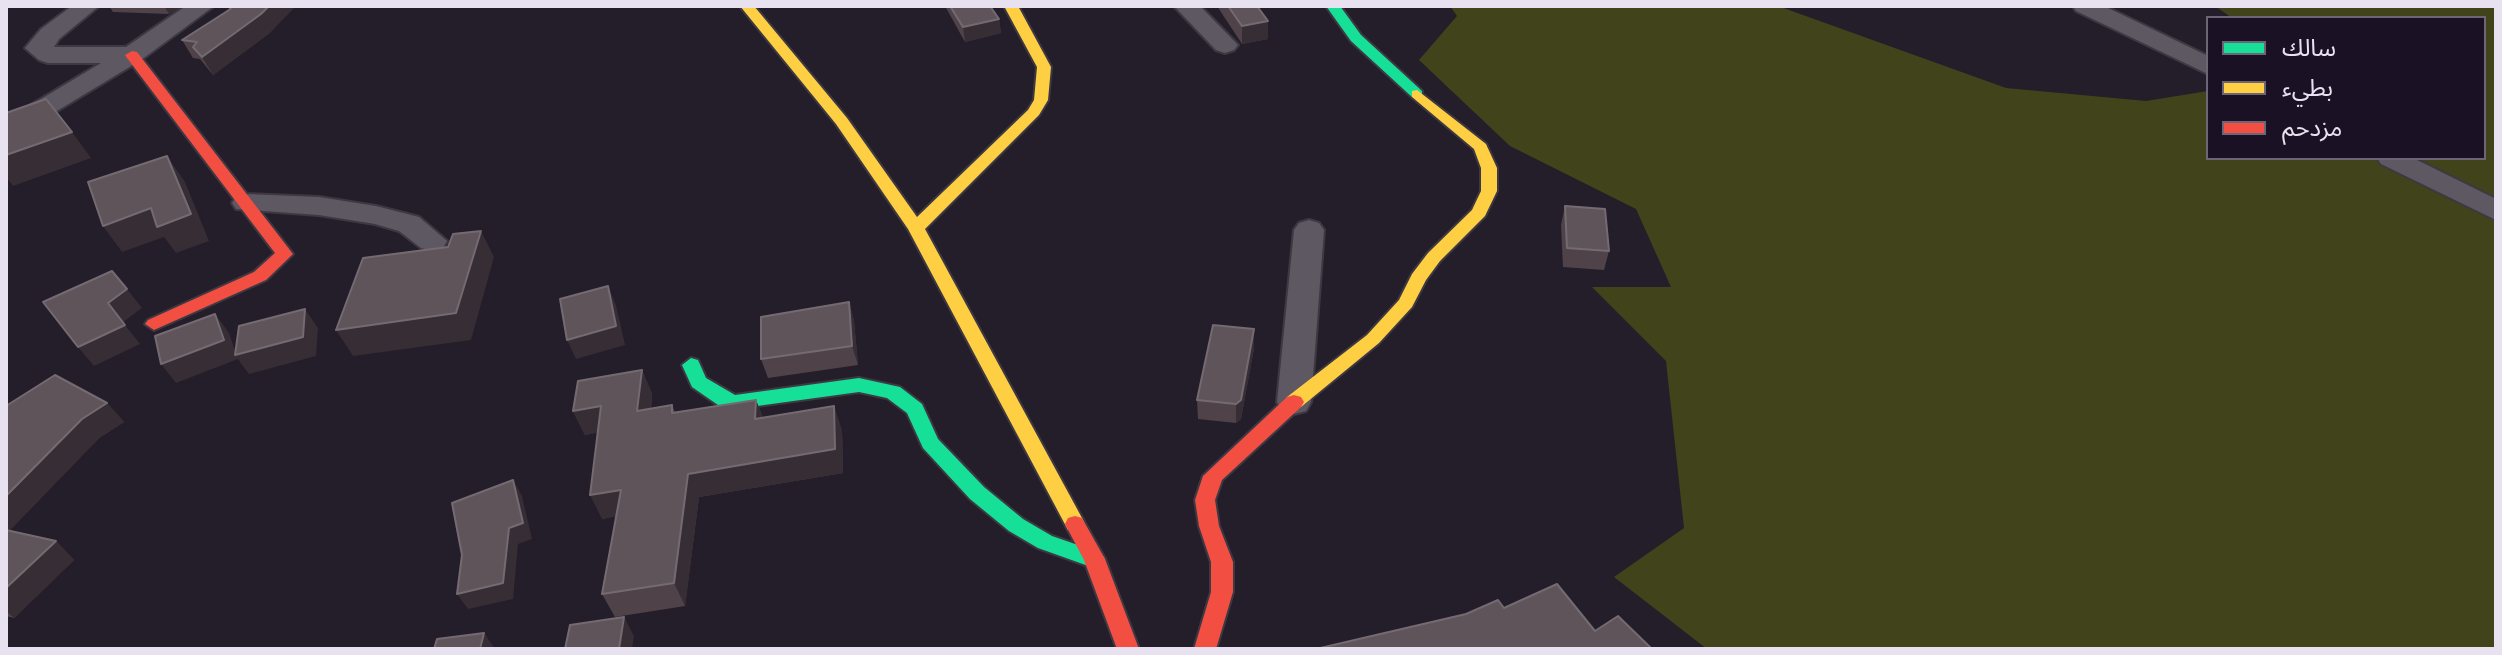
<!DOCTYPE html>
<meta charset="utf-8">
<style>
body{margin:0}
#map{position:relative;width:2502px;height:655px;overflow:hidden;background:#241e2a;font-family:"Sofia Sans Condensed","Noto Sans Arabic",sans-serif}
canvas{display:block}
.frame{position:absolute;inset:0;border:8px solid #e8e1ef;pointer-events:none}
.legend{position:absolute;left:2206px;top:16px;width:280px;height:144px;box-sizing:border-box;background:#1b1124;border:2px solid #6d6475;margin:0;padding:10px 14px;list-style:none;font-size:24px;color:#e8e1ef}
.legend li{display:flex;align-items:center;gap:16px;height:40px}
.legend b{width:40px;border:2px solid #6d6475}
</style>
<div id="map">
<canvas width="2502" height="655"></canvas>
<div class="frame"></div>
<ul class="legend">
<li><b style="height:10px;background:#16e098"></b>سالك</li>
<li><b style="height:10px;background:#ffcf43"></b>بطيء</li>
<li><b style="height:10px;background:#f24e42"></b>مزدحم</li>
</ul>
</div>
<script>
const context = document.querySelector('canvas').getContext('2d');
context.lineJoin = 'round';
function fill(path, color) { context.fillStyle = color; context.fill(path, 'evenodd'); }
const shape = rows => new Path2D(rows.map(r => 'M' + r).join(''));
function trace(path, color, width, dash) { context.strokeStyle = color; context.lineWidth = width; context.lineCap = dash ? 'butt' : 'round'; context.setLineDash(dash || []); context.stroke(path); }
fill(shape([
 [1450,6,1778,6,2006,88,2146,101,2208,91,2208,158,2484,158,2484,18,2232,18,2215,6,2496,6,2496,649,1707,649,1614,577,1684,528,1666,361,1592,287,1671,287,1636,209,1510,146,1419,60,1457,16]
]), '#41431b');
const street = shape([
 [72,6,99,6,59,39,54,47,126,47,186,6,214,6,141,60,37,123,16,140,6,142,6,120,101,63,48,63,39,60,25,48,41,29,72,6],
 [1174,6,1200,6,1238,45,1234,50,1225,53,1216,50,1174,6],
 [2073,6,2104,6,2208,56,2208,74,2076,11,2073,6],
 [2377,158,2413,158,2496,199,2496,220,2381,164,2377,158],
 [246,194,319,197,376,206,419,217,447,241,443,248,432,251,421,248,399,231,375,224,319,215,236,209,232,203,236,197,246,194],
 [1309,220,1319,223,1324,230,1311,402,1306,411,1294,414,1282,411,1277,402,1294,230,1299,223,1309,220]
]);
const fast = shape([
 [1326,6,1340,6,1361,35,1422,91,1422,97,1412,97,1351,41,1326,6],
 [691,358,698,360,706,378,735,395,859,378,900,387,922,404,938,439,984,487,1023,519,1052,536,1101,553,1105,559,1101,565,1094,568,1038,548,1009,531,970,499,923,448,907,413,887,398,859,392,735,409,718,405,692,387,682,365,691,358]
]);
const slow = shape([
 [740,6,754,6,847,118,917,217,1028,110,1034,100,1037,67,1004,6,1018,6,1051,67,1048,100,1039,115,925,229,1082,518,1085,524,1082,530,1075,532,1068,530,908,229,836,124,740,6],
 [1417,90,1486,144,1497,168,1497,191,1485,216,1440,261,1426,280,1412,307,1379,343,1301,407,1287,407,1284,402,1287,397,1367,335,1399,300,1412,274,1428,253,1472,210,1481,191,1481,168,1474,149,1412,97,1412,91,1417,90]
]);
const jam = shape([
 [132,51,137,52,293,254,266,280,154,330,145,324,148,320,254,272,275,253,127,58,125,55,132,51],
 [1294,395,1301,397,1304,402,1301,407,1222,480,1215,500,1219,526,1233,562,1233,592,1216,649,1194,649,1211,592,1211,562,1199,526,1195,500,1203,476,1287,397,1294,395],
 [1075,516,1082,518,1105,559,1139,649,1117,649,1084,560,1065,524,1068,518,1075,516]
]);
trace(street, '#3d3842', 4);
trace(fast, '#3d3842', 4);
trace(slow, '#3d3842', 4);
trace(jam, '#3d3842', 4);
fill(street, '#5d5861');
fill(fast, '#16e098');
fill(slow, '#ffcf43');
fill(jam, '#f24e42');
fill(shape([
 [109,6,183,6,169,14,113,12],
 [945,6,990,6,999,19,1001,33,965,42],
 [1217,6,1257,6,1268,21,1268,39,1242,44],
 [271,32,213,75,200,59,193,58,182,40],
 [1565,206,1609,251,1604,270,1563,267,1561,225],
 [849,302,854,321,858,365,768,378,761,359],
 [1254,329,1254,348,1241,419,1236,423,1198,419,1197,400],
 [642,370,652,394,651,409,672,405,675,412,756,400,763,418,842,430,843,473,699,497,685,606,615,617,602,594,616,516,602,519,598,432,585,435,573,411],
 [107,403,124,422,99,438,9,531,56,541,74,560,14,618,6,616,6,406]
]), '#4f4349');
fill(shape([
 [164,6,183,6,169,14],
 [269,6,296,6,271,32,213,75,202,57],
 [999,19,1001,33,965,42,963,27],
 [1268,21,1268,39,1242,44,1242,26],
 [72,132,91,158,13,186,6,177,6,155],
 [167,156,185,182,209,241,176,253,164,237,122,252,103,226,151,208],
 [481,231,494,257,471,340,353,356,336,330],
 [608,286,616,305,625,345,576,359,567,340],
 [127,289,142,308,123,322,108,303],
 [849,302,854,321,858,365,852,346],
 [305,309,318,328,316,356,249,374,237,358,238,359,176,383,161,364,215,314,229,333,236,354],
 [125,325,140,344,94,366,78,347],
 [1254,329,1254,348,1241,419,1236,423,1236,404],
 [642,370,652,394,648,435,637,411],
 [756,400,765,424,755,419],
 [107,403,124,422,99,438,6,534,6,496,82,419],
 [601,406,612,430,585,435,573,411],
 [834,406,842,430,843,473,699,497,685,606,674,583,688,474],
 [513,480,522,496,532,539,518,544,513,599,468,609,457,594],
 [621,490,633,513,602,519,590,495],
 [56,541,74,560,14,618,6,611,6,588],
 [624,617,634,636,632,649,619,649],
 [484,633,495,649,480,649]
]), '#372d35');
const building = shape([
 [233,6,269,6,261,14,202,57,193,47,197,42,182,40,229,10,233,6],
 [950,6,990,6,999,19,963,27,950,6],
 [1228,6,1257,6,1268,21,1242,26,1228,6],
 [46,99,72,132,6,155,6,113,46,99],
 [167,156,191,214,157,227,151,208,103,226,88,182,167,156],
 [1565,206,1605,209,1609,251,1567,248,1565,206],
 [481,231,456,313,336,330,363,258,448,247,453,234,481,231],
 [112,271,127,289,108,303,125,325,78,347,43,302,112,271],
 [608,286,616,326,567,340,560,299,608,286],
 [849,302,852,346,761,359,761,317,849,302],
 [305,309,303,337,235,355,239,326,305,309],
 [215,314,224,340,161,364,155,336,215,314],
 [1213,325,1254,329,1241,400,1236,404,1197,400,1213,325],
 [642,370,637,411,672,405,672,413,756,400,755,419,834,406,835,449,688,474,674,583,602,594,621,490,590,495,601,406,573,411,578,381,642,370],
 [55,375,107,403,82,419,6,496,6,406,55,375],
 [513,480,523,523,509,528,503,583,457,594,462,555,452,503,513,480],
 [6,530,56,541,6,588,6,530],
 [1557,584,1595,631,1618,616,1652,649,1316,649,1466,614,1498,600,1504,608,1557,584],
 [624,617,619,649,565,649,570,625,624,617],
 [484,633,480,649,434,649,437,639,484,633]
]);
fill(building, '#5f545a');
trace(building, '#746a72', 2);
</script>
